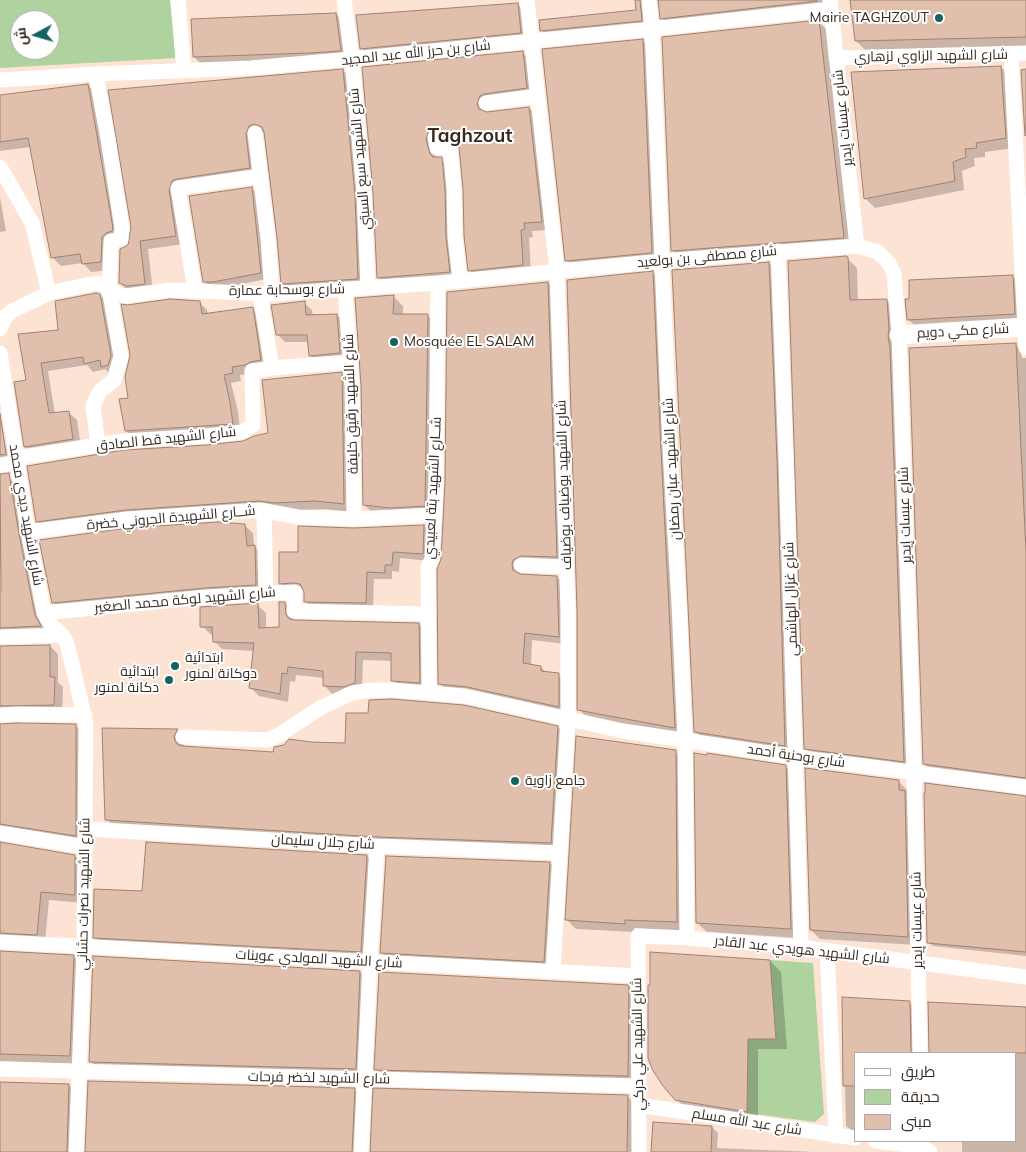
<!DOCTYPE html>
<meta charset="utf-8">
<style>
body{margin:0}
#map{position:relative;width:1026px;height:1152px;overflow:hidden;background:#fde3d3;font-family:Mulish,Cairo,sans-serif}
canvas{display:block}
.legend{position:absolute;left:854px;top:1052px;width:162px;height:90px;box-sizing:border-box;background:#fff;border:1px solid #afaaa7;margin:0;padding:6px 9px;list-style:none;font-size:15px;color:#362a22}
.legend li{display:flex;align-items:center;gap:10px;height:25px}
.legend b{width:25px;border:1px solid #afaaa7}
.north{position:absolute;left:10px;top:10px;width:50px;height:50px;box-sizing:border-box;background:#fff;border:1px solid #afaaa7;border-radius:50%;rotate:264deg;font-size:14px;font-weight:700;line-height:20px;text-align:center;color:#362a22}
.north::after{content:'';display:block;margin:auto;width:18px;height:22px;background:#15635e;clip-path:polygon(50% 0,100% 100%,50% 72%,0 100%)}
</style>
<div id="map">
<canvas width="1026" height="1152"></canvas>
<ul class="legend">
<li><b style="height:6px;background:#fff"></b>طريق</li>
<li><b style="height:14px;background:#afd39f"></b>حديقة</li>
<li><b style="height:14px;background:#e0bfad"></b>مبنى</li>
</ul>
<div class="north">ش</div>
</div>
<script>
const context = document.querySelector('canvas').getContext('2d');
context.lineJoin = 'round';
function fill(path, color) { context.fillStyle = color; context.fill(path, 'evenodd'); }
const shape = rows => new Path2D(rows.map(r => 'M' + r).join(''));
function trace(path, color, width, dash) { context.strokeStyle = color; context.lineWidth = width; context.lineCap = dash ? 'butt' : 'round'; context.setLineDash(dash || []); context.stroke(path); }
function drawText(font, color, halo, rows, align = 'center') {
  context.font = font + ' Mulish,Cairo,sans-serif'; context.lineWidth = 4; context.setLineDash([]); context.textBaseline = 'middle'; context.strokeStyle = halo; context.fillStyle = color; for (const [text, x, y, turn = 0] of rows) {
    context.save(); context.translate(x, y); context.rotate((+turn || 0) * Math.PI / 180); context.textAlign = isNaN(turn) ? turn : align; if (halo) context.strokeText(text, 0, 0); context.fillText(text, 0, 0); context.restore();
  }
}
fill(shape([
 [0,0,170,0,176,58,0,68],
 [20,20,50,20,50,50,20,50],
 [770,960,813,963,824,1114,815,1122,747,1113,748,1052,741,1039,776,1038]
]), '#afd39f');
fill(shape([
 [636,0,643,0,642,4,644,23,544,33,541,30,637,11],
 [660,0,826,0,827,8,670,26,662,18],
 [851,0,1026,0,1026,49,868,53,856,41],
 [517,4,526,12,529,41,370,57,361,48],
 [336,14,345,24,350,59,203,66,194,57],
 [818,21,828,31,853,247,682,260,672,250],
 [643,41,651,49,660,260,575,269,567,260],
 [523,53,531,61,535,96,488,104,484,113,529,108,537,116,550,230,532,231,533,237,529,238,531,273,478,278,469,270,461,147,454,146,445,137,442,136,434,148,436,158,441,159,449,167,457,280,386,285,378,277,375,193,364,69],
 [1001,67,1010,77,1015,148,985,152,985,157,974,158,975,166,962,171,964,190,875,208,866,199,853,74],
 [343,70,351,79,366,287,290,292,282,283,279,238,266,132,264,132,257,134,258,176,185,187,184,244,148,249,153,292,128,291,120,283,133,227,110,91],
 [88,85,96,94,120,238,109,270,91,272,83,263,61,266,53,258,31,147,0,151,0,96],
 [252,188,258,195,267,279,220,288,211,288,204,281],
 [0,197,6,231,0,232],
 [847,258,857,268,858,301,886,300,896,310,913,770,815,758,806,748],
 [769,263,778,272,794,754,704,740,695,731],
 [653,273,661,281,683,736,587,718,579,709],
 [1012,276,1022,285,1024,323,918,329,908,319],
 [548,283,556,291,564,565,521,568,519,574,557,577,565,585,566,644,532,640,531,666,541,667,547,673,558,675,566,683,566,714,448,692,440,684],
 [100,295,108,304,116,373,111,375,105,369,93,372,87,365,48,371,55,414,68,412,77,420,81,447,34,455,25,447,28,381,59,331],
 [394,297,403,306,403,316,428,316,437,325,434,515,374,514,364,505],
 [199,302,207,310,208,314,252,309,260,317,268,368,253,373,240,375,241,381,231,383,238,411,240,431,134,439,126,431,129,399],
 [304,303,312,310,313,316,337,315,345,323,348,361,318,363,310,355,309,342,285,342,277,334],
 [1016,345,1020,349,1022,358,1026,358,1026,781,929,768,924,764],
 [341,373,349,382,352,512,324,509,284,511,45,529,37,521,244,442,270,434],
 [0,415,9,464,2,466,0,472],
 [0,475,4,475,10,479,18,487,48,634,0,641,0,592,3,592,0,563],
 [244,525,253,533,254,546,263,555,264,593,61,611,53,602],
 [424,526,431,533,430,561,400,558,399,572,392,571,392,579,374,579,373,610,313,609,305,601,305,590,288,590,280,583,299,554,336,529],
 [285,603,293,611,293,622,419,624,427,633,427,690,401,688,393,680,392,661,363,660,362,691,352,694,332,694,324,685,324,678,296,675,295,682,290,681,288,702,259,696,251,688,254,651,222,649,214,641,214,634,210,634,202,626,257,605,266,613,266,629,280,628],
 [50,646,58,654,58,682,63,687,62,713,0,719,0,648],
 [75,725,84,734,84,844,0,838,0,726],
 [558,727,567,737,560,852,116,829,107,819,177,731,186,740,183,748,274,753,311,744,347,744],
 [675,751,684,761,686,931,634,928,633,932,576,929,567,920],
 [785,766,795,776,800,938,707,932,697,923],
 [898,781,907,790,917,945,820,939,811,930],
 [1026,797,1026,956,933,946,928,942],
 [0,844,75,856,83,864,83,903,49,900,45,942,0,947],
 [367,856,376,865,370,960,104,946,95,937,144,892],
 [550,863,560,873,554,971,391,962,381,952],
 [0,953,74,957,82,965,78,1064,0,1061],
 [770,961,781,972,787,1049,758,1049,758,1123,688,1111,676,1099],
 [360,972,368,981,364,1077,99,1070,90,1061],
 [628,986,637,994,636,1084,384,1077,376,1069],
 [843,998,909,1002,915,1008,916,1053,855,1053,855,1133,846,1126],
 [930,1003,1026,1009,1026,1152,962,1152,962,1141,953,1141,1015,1141,1015,1053,931,1053],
 [0,1083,69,1085,75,1092,73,1152,0,1152],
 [354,1089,360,1095,358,1152,87,1152],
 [627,1096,634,1103,633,1152,372,1152],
 [712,1127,718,1133,717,1148,815,1152,653,1152]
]), '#0003');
const building = shape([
 [635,0,640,0,642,21,540,31,539,20,636,10,635,0],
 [658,0,817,0,817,1,660,19,658,0],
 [850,0,1026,0,1026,37,855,41,850,0],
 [518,3,521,33,360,49,356,15,518,3],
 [336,13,341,51,309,53,193,57,191,19,336,13],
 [819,20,844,238,671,251,662,37,819,20],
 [643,39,652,253,565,261,542,49,643,39],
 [523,51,527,88,484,94,480,96,477,104,479,109,487,112,529,107,542,222,524,223,525,229,521,230,523,265,468,271,464,236,463,189,459,147,455,140,445,139,442,131,434,128,429,130,426,139,430,154,433,157,442,157,445,190,446,237,450,272,377,278,373,193,362,67,523,51],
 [1001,66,1006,138,976,143,977,148,965,149,966,157,953,162,955,181,864,199,851,72,1001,66],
 [343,69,355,195,358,279,281,284,277,238,264,132,262,127,254,124,249,126,246,134,250,168,177,179,172,181,169,190,176,236,140,241,145,284,127,286,119,283,120,249,128,245,131,227,108,90,343,69],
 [1026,69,1026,135,1025,136,1021,70,1026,69],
 [88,84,113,228,112,231,106,233,102,237,101,262,82,264,80,254,51,258,28,138,0,142,0,95,88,84],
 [252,187,261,273,213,282,203,282,189,196,252,187],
 [846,256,848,257,850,300,887,299,889,330,888,336,890,348,904,762,804,749,788,261,846,256],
 [769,262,777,460,785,746,694,732,672,270,769,262],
 [653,271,661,450,675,728,577,710,577,611,567,280,653,271],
 [1013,275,1015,314,907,320,905,299,909,299,909,280,1013,275],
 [548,282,557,557,521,556,513,560,512,565,513,570,520,574,557,576,559,637,525,633,523,663,541,666,541,671,559,673,559,707,467,687,438,684,437,569,441,559,445,483,447,292,548,282],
 [96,293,100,294,111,355,108,365,101,367,100,360,84,364,83,357,41,363,49,413,69,411,73,439,24,447,14,382,26,380,18,334,58,330,55,301,96,293],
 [394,295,393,314,428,314,425,506,390,508,363,505,361,386,355,298,394,295],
 [170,299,200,301,202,314,253,307,261,360,250,362,245,365,232,367,233,373,224,375,230,402,233,424,125,431,119,399,128,398,125,377,130,355,121,304,127,305,170,299],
 [305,301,306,315,337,314,340,353,309,356,307,335,276,335,271,305,305,301],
 [1016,343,1026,552,1026,778,923,764,909,348,1016,343],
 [342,372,344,504,315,501,275,503,259,501,126,510,36,522,27,466,124,450,207,445,243,441,254,436,268,433,262,380,342,372],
 [0,414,6,454,0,455,0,414],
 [9,473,19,534,35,615,41,626,0,628,0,591,1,591,0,474,9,473],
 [218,522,245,524,247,546,255,545,256,585,205,588,52,603,39,540,128,528,218,522],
 [424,525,423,554,393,552,392,565,385,565,385,573,367,572,366,603,304,602,304,592,300,584,294,583,279,584,279,552,298,552,298,526,354,528,424,525],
 [279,602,285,602,286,615,289,619,294,620,419,623,420,683,391,681,391,653,356,652,355,683,344,687,323,686,323,671,288,667,287,674,282,673,280,694,249,688,254,643,213,642,212,627,200,627,200,607,258,603,259,628,279,627,279,602],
 [50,645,50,677,55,677,54,705,0,706,0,646,50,645],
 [392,699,464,705,558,726,551,843,377,837,105,820,102,728,178,729,174,736,175,741,178,745,182,746,273,752,274,747,284,745,289,739,311,742,345,743,346,713,368,713,369,700,392,699],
 [17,723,76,724,76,836,0,824,0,724,17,723],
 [576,736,676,750,677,922,625,920,625,924,565,920,576,736],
 [694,753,707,755,707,753,786,765,791,929,696,923,694,753],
 [805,768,899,780,899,790,905,791,908,937,810,930,805,768],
 [925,783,1026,796,1026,952,927,943,924,793,925,793,925,783],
 [0,842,75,855,75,895,41,892,37,935,0,933,0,842],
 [146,842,367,855,361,952,93,938,94,889,142,891,146,842],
 [386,856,550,862,544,962,380,953,386,856],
 [0,951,74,955,70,1056,0,1054,0,951],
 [650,952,770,960,776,1039,748,1039,747,1112,675,1100,663,1086,652,1069,648,1058,648,985,650,985,650,952],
 [93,956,360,971,356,1069,89,1062,93,956],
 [379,972,629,985,628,1076,374,1070,379,972],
 [842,997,910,1001,911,1053,855,1053,855,1086,843,1086,842,997],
 [928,1002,1026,1007,1026,1053,929,1053,928,1002],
 [88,1081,355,1088,352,1152,85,1152,88,1081],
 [0,1082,69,1084,67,1152,0,1152,0,1082],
 [373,1088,628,1095,627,1152,370,1152,373,1088],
 [653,1122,712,1126,711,1152,651,1152,653,1122]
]);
fill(building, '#e0bfad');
trace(building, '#a08171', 1);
trace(shape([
 [178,0,184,71],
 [344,0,352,59,364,194,368,288],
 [527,0,557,271,568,611,568,718,553,971],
 [649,0,652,29,670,449,679,604,685,740,687,938],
 [830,0,857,246,878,252,889,263,894,274,899,335,914,773,920,1053],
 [1011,54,1026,348],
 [836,58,1026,53],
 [96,74,108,139,122,228,121,239,111,241,111,243,109,289,121,356,114,380,100,391,93,406,98,445],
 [0,80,96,74,251,68,352,59,652,29,831,9],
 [486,103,538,96],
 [255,133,268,239,272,294],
 [435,137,437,148,450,148,454,189,455,237,460,281],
 [0,167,32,223,49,293],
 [778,251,786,460,801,947],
 [345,289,352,386,354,519],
 [195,290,178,188,261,176],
 [260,294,272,368],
 [0,329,5,317,12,311,49,293,96,283,102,284,118,294,126,296,170,290,272,294,438,283,662,261,857,246],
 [0,353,28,532,44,613,50,624,62,635,67,643,86,723,84,947,76,1152],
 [16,458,123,441,206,436,242,432,253,425,252,371,272,368,350,362],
 [0,465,17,462],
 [264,511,266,593],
 [28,532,127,519,260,510,298,517,354,519,434,515],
 [521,565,566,567],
 [44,613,206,597,295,592,294,611,428,614],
 [0,637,62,635],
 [429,692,428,567,432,559,436,483,438,283],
 [0,715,17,714,85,715],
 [183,737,267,740,279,735,320,708,352,693,372,690,392,690,465,696,623,731,796,757,1026,787],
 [86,829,377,846,560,853],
 [0,833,86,847],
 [0,942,638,976],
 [827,951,836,1136],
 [0,1069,639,1086],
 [639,1105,855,1138],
 [875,1141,923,1147,930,1152],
 [361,1152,370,962,377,846],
 [639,1152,638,936,687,938,801,947,1026,977]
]), '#fff', 15);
trace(shape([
 [899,335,1026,327]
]), '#fff', 19);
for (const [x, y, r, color] of [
 [939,18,5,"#15635e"],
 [394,342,5,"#15635e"],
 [175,666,5,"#15635e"],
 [169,680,5,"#15635e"],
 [515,781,5,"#15635e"]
]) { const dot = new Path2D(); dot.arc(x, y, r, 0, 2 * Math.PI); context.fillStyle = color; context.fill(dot); trace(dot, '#fff', 2); }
drawText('14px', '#362a22', '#fff', [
 ["Mairie TAGHZOUT",929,18,"right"],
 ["Mosquée EL SALAM",404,342],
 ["ابتدائية",185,658],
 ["دوكانة لمنور",185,674],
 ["ابتدائية",159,672,"right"],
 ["دكانة لمنور",159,688,"right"],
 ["جامع زاوية",525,781]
], 'left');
drawText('14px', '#362a22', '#fff', [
 ["شارع بن حرز الله عبد المجيد",416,53,-6],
 ["شارع الشهيد الزاوي لزهاري",931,56,-1],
 ["شارع عيسات إيدير",843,118,-96],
 ["شارع الشهيد سبع السبتي",360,159,-95],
 ["شارع مصطفى بن بولعيد",707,257,-5],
 ["شارع بوسحابة عمارة",287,290,-1],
 ["شارع مكي دويم",963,331,-3],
 ["شارع الشهيد رقيق خليفة",351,404,-92],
 ["شارع الشهيد قط الصادق",166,439,-6],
 ["شارع الشهيد عبان رمضان",672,469,-93],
 ["شارع الشهيد بوضياف بوضياف",564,485,-92],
 ["شــارع الشهيد بتة لعبيدي",433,488,-87],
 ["شارع الشهيد ديدي محمد",26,515,80],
 ["شارع عيسات إيدير",905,515,-92],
 ["شــارع الشهيدة الجروني خضرة",171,518,-5],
 ["شارع غزال الهاشمي",791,599,-92],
 ["شارع الشهيد لوكة محمد الصغير",185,600,-5],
 ["شارع بوحنية أحمد",796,756,8],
 ["شارع جلال سليمان",323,842,3],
 ["شارع الشهيد نصرات حشاني",84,894,-89],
 ["شارع عيسات إيدير",917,920,-91],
 ["شارع الشهيد هويدي عبد القادر",802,950,6],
 ["شارع الشهيد المولدي عوينات",319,959,3],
 ["شارع الشهيد علي دركي",638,1044,-91],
 ["شارع الشهيد لخضر فرحات",319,1078,1],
 ["شارع عبد الله مسلم",747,1122,9]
]);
drawText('bold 19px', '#362a22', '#fff', [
 ["Taghzout",470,136]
]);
</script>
